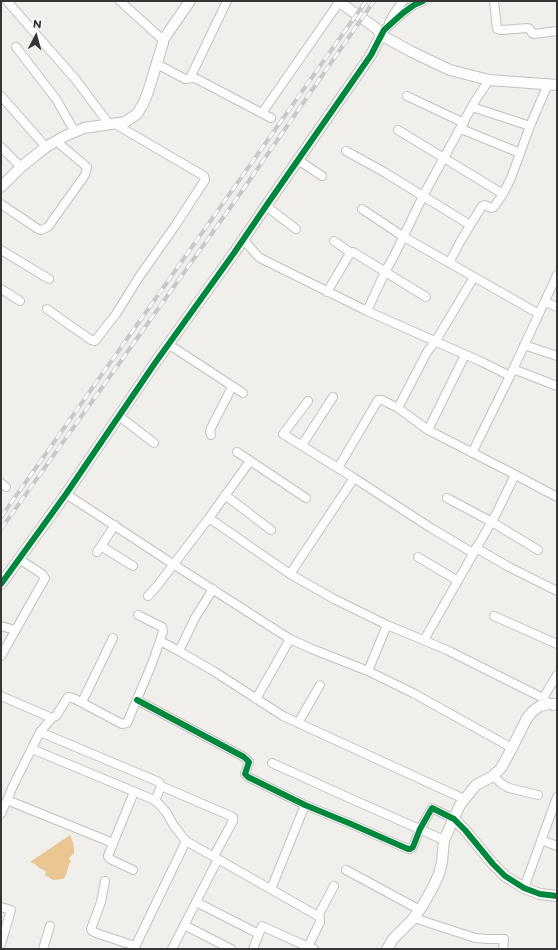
<!DOCTYPE html>
<style>
body{margin:0}
#map{position:relative;width:558px;height:950px;overflow:hidden;background:#f1efec;font-family:Montserrat,sans-serif}
canvas{display:block}
.frame{position:absolute;inset:0;border:2px solid #383634;pointer-events:none}
.north{position:absolute;left:16px;top:16px;width:40px;height:40px;-webkit-text-stroke:3px #fff;paint-order:stroke;rotate:6deg;font-size:11px;font-weight:700;line-height:16px;text-align:center;color:#383634}
.north::after{content:'';display:block;margin:auto;width:14px;height:18px;background:#383634;clip-path:polygon(50% 0,100% 100%,50% 72%,0 100%)}
</style>
<div id="map">
<canvas width="558" height="950"></canvas>
<div class="frame"></div>
<div class="north">N</div>
</div>
<script>
const context = document.querySelector('canvas').getContext('2d');
context.lineJoin = 'round';
function fill(path, color) { context.fillStyle = color; context.fill(path, 'evenodd'); }
const shape = rows => new Path2D(rows.map(r => 'M' + r).join(''));
function trace(path, color, width, dash) { context.strokeStyle = color; context.lineWidth = width; context.lineCap = dash ? 'butt' : 'round'; context.setLineDash(dash || []); context.stroke(path); }
fill(shape([
 [70,835,73,842,74,849,74,853,69,858,71,862,69,864,67,872,65,877,63,879,53,880,45,875,46,872,44,870,39,868,35,864,30,862]
]), '#e9c692');
const minor = shape([
 [7,1,76,80,109,124],
 [120,1,163,40],
 [494,1,497,29,501,30,528,28,530,29,532,33,534,34,557,31],
 [389,23,393,15,403,1],
 [381,35,384,30,403,13,414,5,423,1],
 [16,47,56,99,75,132],
 [157,64,185,79,194,78,197,79,271,118],
 [190,78,227,1],
 [1,96,46,147],
 [407,96,464,123],
 [472,107,530,126],
 [262,113,340,1],
 [461,129,520,153],
 [398,130,503,194,511,178,530,126,548,84],
 [1,147,21,167],
 [346,151,384,172,470,225],
 [298,160,322,176],
 [1,204,38,229,41,230,48,227,85,175,87,167,56,141],
 [266,206,296,229],
 [362,209,404,237,539,314],
 [243,239,255,253,260,258,367,311,385,272,394,256,423,196,475,101,489,80],
 [334,241,351,253],
 [1,250,49,279],
 [449,263,460,242,482,206,485,205,491,208,494,207,503,194],
 [474,277,435,342,427,352,398,408,428,430,510,472,557,497],
 [1,289,20,301],
 [327,292,349,255,353,252,426,297],
 [545,302,557,307],
 [47,309,91,340,95,341,116,314,139,277,175,226,205,180,204,176,115,124],
 [367,311,482,362,510,376],
 [168,344,243,393],
 [524,345,557,356],
 [513,369,557,386],
 [119,416,154,443],
 [428,430,465,355],
 [211,435,210,432,211,428,232,387],
 [302,445,333,397],
 [237,452,306,498],
 [472,453,510,376,557,275],
 [338,468,378,400,382,400,398,408],
 [354,478,431,528,473,553],
 [1,483,6,487],
 [66,494,173,564,290,639,312,649,368,671,413,693,512,748],
 [225,495,271,530],
 [447,498,492,522,538,550],
 [209,518,250,461],
 [101,546,133,566],
 [476,548,509,567,557,591],
 [97,552,115,525],
 [418,557,458,581],
 [290,574,354,478,283,434,308,401],
 [213,589,195,618,179,651,215,672,283,716,464,799],
 [148,596,157,586,209,518,290,574,334,599,387,625,447,650,543,698,549,704,553,706],
 [138,615,162,627,163,631,160,641],
 [494,616,557,644],
 [1,626,15,630],
 [424,640,496,514,515,475],
 [1,656,45,578,42,574,19,559],
 [368,671,387,625],
 [1,696,52,718,40,732,13,786,1,814],
 [543,698,557,675],
 [256,699,290,639],
 [137,700,244,757,249,762,245,774,248,777,305,805,351,824,408,849,410,849,413,847,420,829,432,808,454,819],
 [82,702,113,638],
 [52,718,56,716,68,697,73,698,122,724,127,723,151,666,160,641,179,651],
 [298,723,320,685],
 [40,732,159,782,161,786,155,801],
 [32,749,152,799,159,804,166,812,174,826,186,841,318,916,320,918,320,922,308,947,314,949],
 [272,763,347,797,444,840],
 [493,776,502,784,509,788,538,795],
 [161,786,233,817,233,821,214,856],
 [7,800,113,843],
 [541,840,557,846],
 [133,870,110,859,108,856,134,792],
 [346,870,420,910],
 [105,881,101,902,91,929,92,931,96,933,135,946],
 [524,888,557,797],
 [271,889,305,805],
 [196,902,259,934],
 [1,907,11,910,1,944],
 [318,916,334,886],
 [414,918,460,933,475,938,489,939,504,939,503,949],
 [184,925,231,949],
 [43,949,50,926],
 [134,949,186,841],
 [172,949,218,859],
 [253,949,262,926,308,947]
]);
const tertiary = shape([
 [338,1,377,29,381,35,412,52,450,70,489,80,557,85],
 [1,187,21,167,46,147,65,136,84,128,125,122,137,114,143,104,148,92,163,43,163,40,190,1],
 [1,584,66,494,155,363,234,253,266,206,371,55,381,35],
 [454,819,465,830,493,864,505,876,524,888,540,894,557,896],
 [387,949,393,939,412,920,423,905,433,887,439,874,442,862,444,840,460,805,476,785,493,776,501,768,512,748,527,718,533,711,540,706,549,704,557,704]
]);
trace(minor, '#c3c1be', 10);
trace(tertiary, '#c3c1be', 12);
trace(minor, '#fdfdfc', 8);
trace(tertiary, '#fdfdfc', 10);
const rail = shape([
 [1,517,366,1],
 [1,529,235,201,374,1]
]);
trace(rail, '#c8c8c7', 4);
trace(rail, '#fff', 2.5, [8]);
trace(shape([
 [1,584,66,494,155,363,234,253,266,206,371,55,384,30,403,13,414,5,423,1],
 [137,700,244,757,249,762,245,774,248,777,305,805,351,824,408,849,410,849,413,847,420,829,432,808,454,819,465,830,493,864,505,876,524,888,540,894,557,896]
]), '#00873e', 6);
</script>
